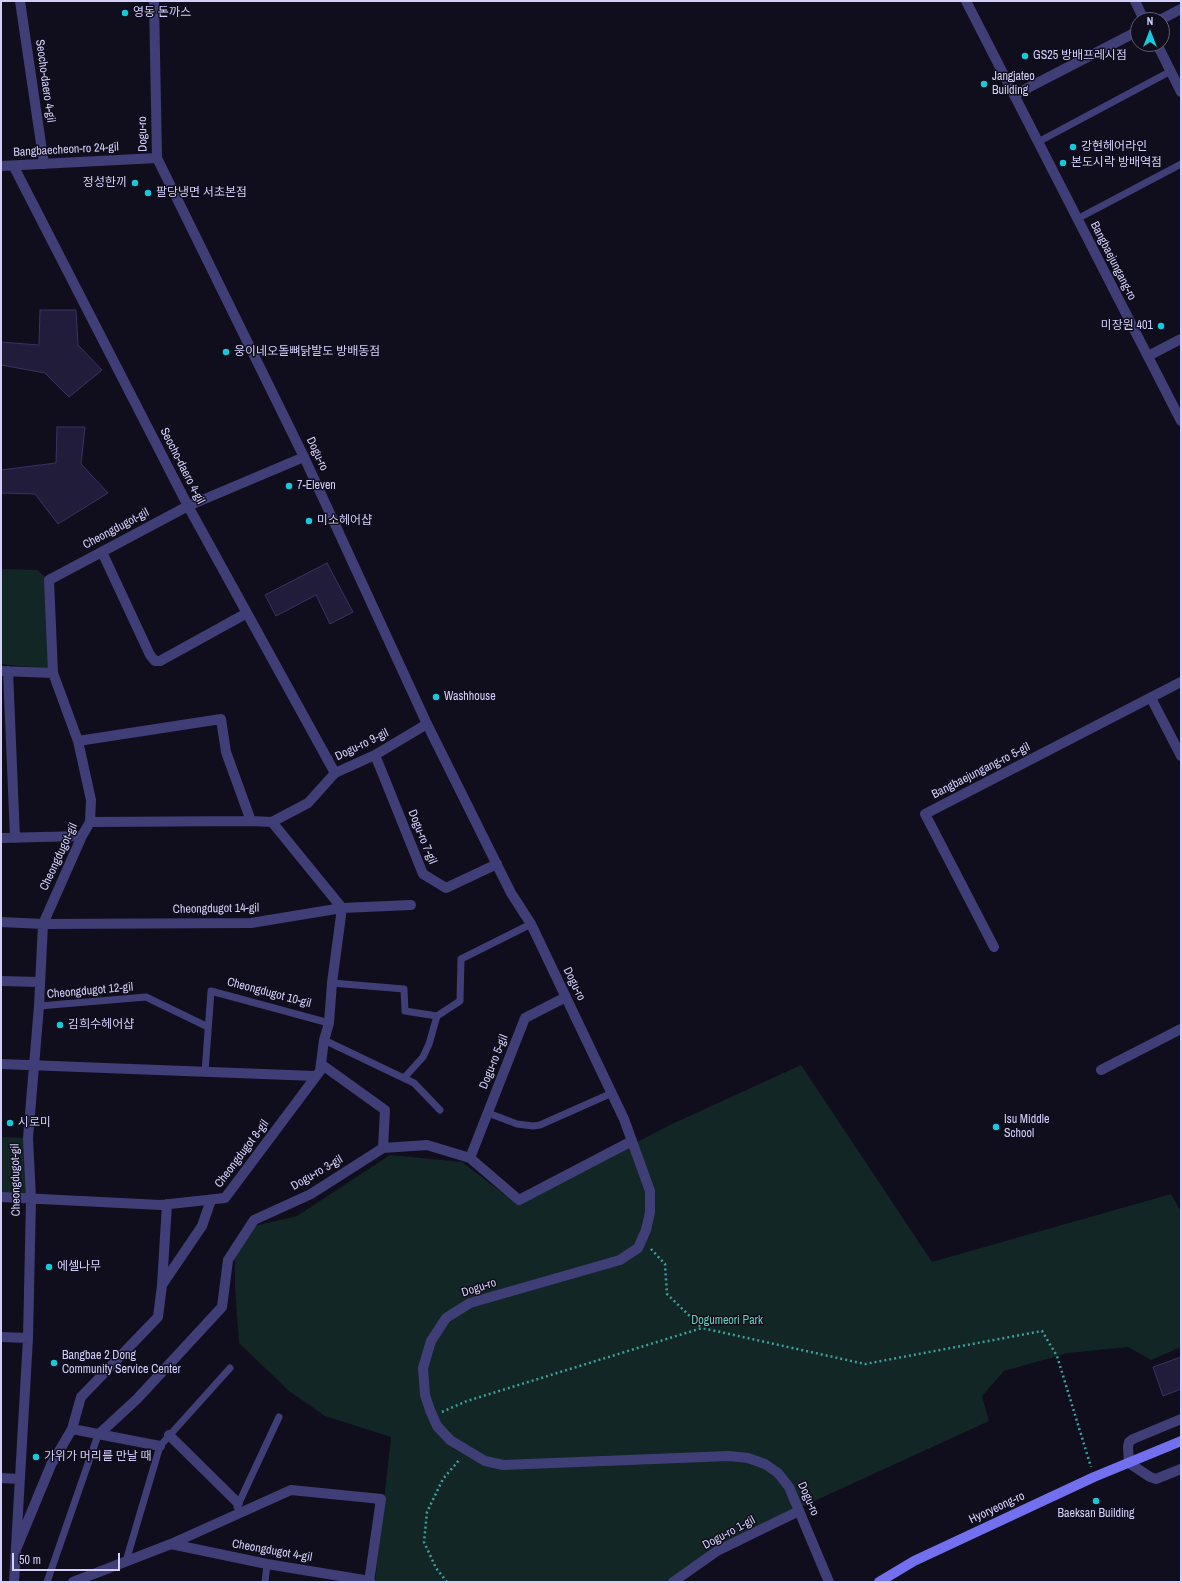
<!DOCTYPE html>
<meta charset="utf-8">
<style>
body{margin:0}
#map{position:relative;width:1182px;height:1583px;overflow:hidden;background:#100e1d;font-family:"Archivo Narrow",sans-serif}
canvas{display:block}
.frame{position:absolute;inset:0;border:2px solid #d3cffa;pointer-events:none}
.north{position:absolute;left:1130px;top:12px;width:40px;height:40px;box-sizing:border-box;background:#100e1d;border:1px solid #5e5b75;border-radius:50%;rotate:0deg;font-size:11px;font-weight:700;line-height:16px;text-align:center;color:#d3cffa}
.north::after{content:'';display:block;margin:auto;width:14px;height:18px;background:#18c9dc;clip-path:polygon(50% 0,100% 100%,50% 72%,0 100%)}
.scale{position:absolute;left:12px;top:1553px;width:108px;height:18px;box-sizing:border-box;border:2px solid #d3cffa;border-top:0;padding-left:5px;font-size:12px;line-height:14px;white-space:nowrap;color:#d3cffa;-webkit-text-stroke:3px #100e1d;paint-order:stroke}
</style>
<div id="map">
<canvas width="1182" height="1583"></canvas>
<div class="frame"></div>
<div class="north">N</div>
<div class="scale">50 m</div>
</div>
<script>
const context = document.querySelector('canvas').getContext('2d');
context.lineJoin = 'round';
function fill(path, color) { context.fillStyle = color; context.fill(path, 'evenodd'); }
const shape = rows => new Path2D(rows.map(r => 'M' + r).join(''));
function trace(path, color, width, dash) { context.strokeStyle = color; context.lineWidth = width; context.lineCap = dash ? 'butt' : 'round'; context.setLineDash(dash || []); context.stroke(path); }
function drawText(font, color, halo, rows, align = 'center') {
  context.font = font + ' "Archivo Narrow","Noto Sans KR",sans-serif'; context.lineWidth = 3; context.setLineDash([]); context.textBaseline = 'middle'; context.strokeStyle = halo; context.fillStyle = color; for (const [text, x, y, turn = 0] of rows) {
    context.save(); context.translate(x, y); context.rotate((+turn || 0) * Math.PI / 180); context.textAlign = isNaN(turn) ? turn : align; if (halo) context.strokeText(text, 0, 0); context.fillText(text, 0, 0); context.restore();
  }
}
fill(shape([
 [1,569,37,570,49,580,50,669,1,664],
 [801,1065,932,1262,1171,1194,1181,1212,1181,1347,1151,1360,1128,1347,1068,1353,1004,1371,982,1396,989,1421,727,1541,671,1582,375,1582,391,1437,325,1416,289,1391,239,1343,235,1286,235,1259,254,1226,297,1216,390,1155,462,1162,517,1204,672,1124],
 [1,1137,28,1138,31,1198,1,1197]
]), '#122625');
const building = shape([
 [40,310,76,310,78,345,102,370,69,397,45,373,1,365,1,342,39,345,40,310],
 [57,427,85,427,81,464,108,493,58,524,35,494,1,493,1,470,56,463,57,427],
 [327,563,353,612,330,624,316,595,276,616,265,595,327,563],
 [1181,1357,1181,1389,1163,1396,1153,1367,1181,1357]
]);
fill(building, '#221c3b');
trace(building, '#3b3165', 1);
trace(shape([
 [651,1249,665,1264,667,1294,702,1328],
 [442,1412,467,1401,702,1328,865,1364,1042,1331,1057,1356,1091,1467],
 [447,1582,436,1568,424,1542,427,1512,443,1479,460,1459]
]), '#3aa29c', 2.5, [2, 3]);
trace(shape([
 [1038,142,1171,71],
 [1077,219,1181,164],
 [332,983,404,989,405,1011,437,1016,460,1001,461,959,531,924],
 [39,1006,146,997,208,1027],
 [324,1040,414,1083,440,1110],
 [205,1072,211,991,329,1023],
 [404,1078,423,1057,429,1044,437,1016],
 [488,1113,517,1124,533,1126,540,1125,612,1093],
 [237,1507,279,1417],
 [126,1561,160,1446,230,1368],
 [47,1582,98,1435],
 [265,1582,267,1564]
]), '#403e77', 7);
trace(shape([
 [20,1,44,164],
 [1135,1,1144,20],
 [1160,20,1181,9],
 [1157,44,1181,92],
 [1014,95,1138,31],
 [1,166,157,158],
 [14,167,188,506,335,773],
 [1148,356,1181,339],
 [102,552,150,655,155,661,160,661,247,613],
 [1,671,53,673],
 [8,671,15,838],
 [1151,698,1181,756],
 [78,741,221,719,226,752,251,821],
 [375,755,423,874,446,888,497,864],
 [90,822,251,821,272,822,308,803,335,773,375,755,427,724],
 [1,838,82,836],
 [1,922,43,924,251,923,342,908,411,905],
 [994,947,925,814,1181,682],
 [1,981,40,982],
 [1,1064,315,1076],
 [321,1064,385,1110,383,1148],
 [1101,1070,1181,1029],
 [470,1158,525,1018,566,997],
 [1,1197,161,1205,225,1198,320,1071,324,1040,329,1023,332,983,342,908,272,822],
 [162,1285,167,1204],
 [1,1337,28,1338],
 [1181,1419,1133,1439,1129,1442,1128,1447,1129,1463,1150,1477,1156,1479,1181,1469],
 [72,1429,160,1446],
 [98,1435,137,1399,222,1307,228,1260,254,1220,311,1194,383,1148,427,1145,470,1158,519,1200,632,1141],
 [169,1435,238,1503],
 [1,1478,19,1479],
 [171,1544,267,1564,370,1581],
 [17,1547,51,1465,72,1429,81,1397,158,1317,162,1285,202,1226,211,1200],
 [14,1582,28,1338,31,1198,28,1138,39,1006,43,924,82,836,90,822,91,800,78,741,53,673,49,580,188,506,304,457],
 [73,1582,171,1544,291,1490,381,1499,369,1582],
 [673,1582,717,1551,799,1511]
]), '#403e77', 10);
trace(shape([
 [154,1,157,158,304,457,427,724,511,893,531,924,624,1119,650,1191,650,1212,646,1230,638,1248,620,1260,470,1303,446,1318,431,1341,423,1368,425,1395,430,1410,437,1426,450,1440,485,1461,503,1465,729,1456,748,1458,765,1464,778,1473,789,1487,829,1582],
 [966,1,1181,421]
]), '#403e77', 10);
trace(shape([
 [879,1582,914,1561,1094,1477,1181,1441]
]), '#7370ef', 10);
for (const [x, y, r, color] of [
 [125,13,4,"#18c9dc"],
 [1025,56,4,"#18c9dc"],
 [984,84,4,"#18c9dc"],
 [1073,147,4,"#18c9dc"],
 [1063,163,4,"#18c9dc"],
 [135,183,4,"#18c9dc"],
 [148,193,4,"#18c9dc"],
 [1161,326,4,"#18c9dc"],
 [226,352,4,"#18c9dc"],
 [289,486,4,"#18c9dc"],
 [309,521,4,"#18c9dc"],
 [436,697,4,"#18c9dc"],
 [60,1025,4,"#18c9dc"],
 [10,1123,4,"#18c9dc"],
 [996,1127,4,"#18c9dc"],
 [49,1267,4,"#18c9dc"],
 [54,1363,4,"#18c9dc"],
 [36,1457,4,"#18c9dc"],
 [1096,1501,4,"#18c9dc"]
]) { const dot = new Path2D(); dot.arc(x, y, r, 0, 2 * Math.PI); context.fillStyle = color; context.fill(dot); trace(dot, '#100e1d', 1.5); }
drawText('12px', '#d3cffa', '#100e1d', [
 ["영동 돈까스",133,13],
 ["GS25 방배프레시점",1033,56],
 ["Jangjateo",992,77],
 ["Building",992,91],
 ["강현헤어라인",1081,147],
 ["본도시락 방배역점",1071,163],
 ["정성한끼",127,183,"right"],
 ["팔당냉면 서초본점",156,193],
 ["미장원 401",1153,326,"right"],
 ["웅이네오돌뼈닭발도 방배동점",234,352],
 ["7-Eleven",297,486],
 ["미소헤어샵",317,521],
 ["Washhouse",444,697],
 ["김희수헤어샵",68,1025],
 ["Isu Middle",1004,1120],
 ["School",1004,1134],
 ["시로미",18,1123],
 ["에셀나무",57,1267],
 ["Bangbae 2 Dong",62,1356],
 ["Community Service Center",62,1370],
 ["가위가 머리를 만날 때",44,1457],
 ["Baeksan Building",1096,1514,"center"]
], 'left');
drawText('12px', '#d3cffa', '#100e1d', [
 ["Seocho-daero 4-gil",45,81,82],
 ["Dogu-ro",143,134,-91],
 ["Bangbaecheon-ro 24-gil",66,150,-3],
 ["Bangbaejungang-ro",1113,261,63],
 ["Dogu-ro",317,454,65],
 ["Seocho-daero 4-gil",182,466,63],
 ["Cheongdugot-gil",116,529,-28],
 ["Dogu-ro 9-gil",362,745,-26],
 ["Bangbaejungang-ro 5-gil",981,771,-27],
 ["Dogu-ro 7-gil",422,837,68],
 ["Cheongdugot-gil",59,857,-65],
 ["Cheongdugot 14-gil",216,909,-1],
 ["Dogu-ro",574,984,64],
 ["Cheongdugot 12-gil",90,991,-5],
 ["Cheongdugot 10-gil",269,993,15],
 ["Dogu-ro 5-gil",494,1062,-68],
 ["Cheongdugot 8-gil",242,1154,-53],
 ["Dogu-ro 3-gil",317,1173,-30],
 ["Cheongdugot-gil",16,1180,-91],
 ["Dogu-ro",479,1288,-18],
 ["Dogu-ro",808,1499,66],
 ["Hyoryeong-ro",997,1508,-25],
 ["Dogu-ro 1-gil",729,1533,-28],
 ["Cheongdugot 4-gil",272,1551,10]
]);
drawText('12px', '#64d1b5', '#100e1d', [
 ["Dogumeori Park",727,1321]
]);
</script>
